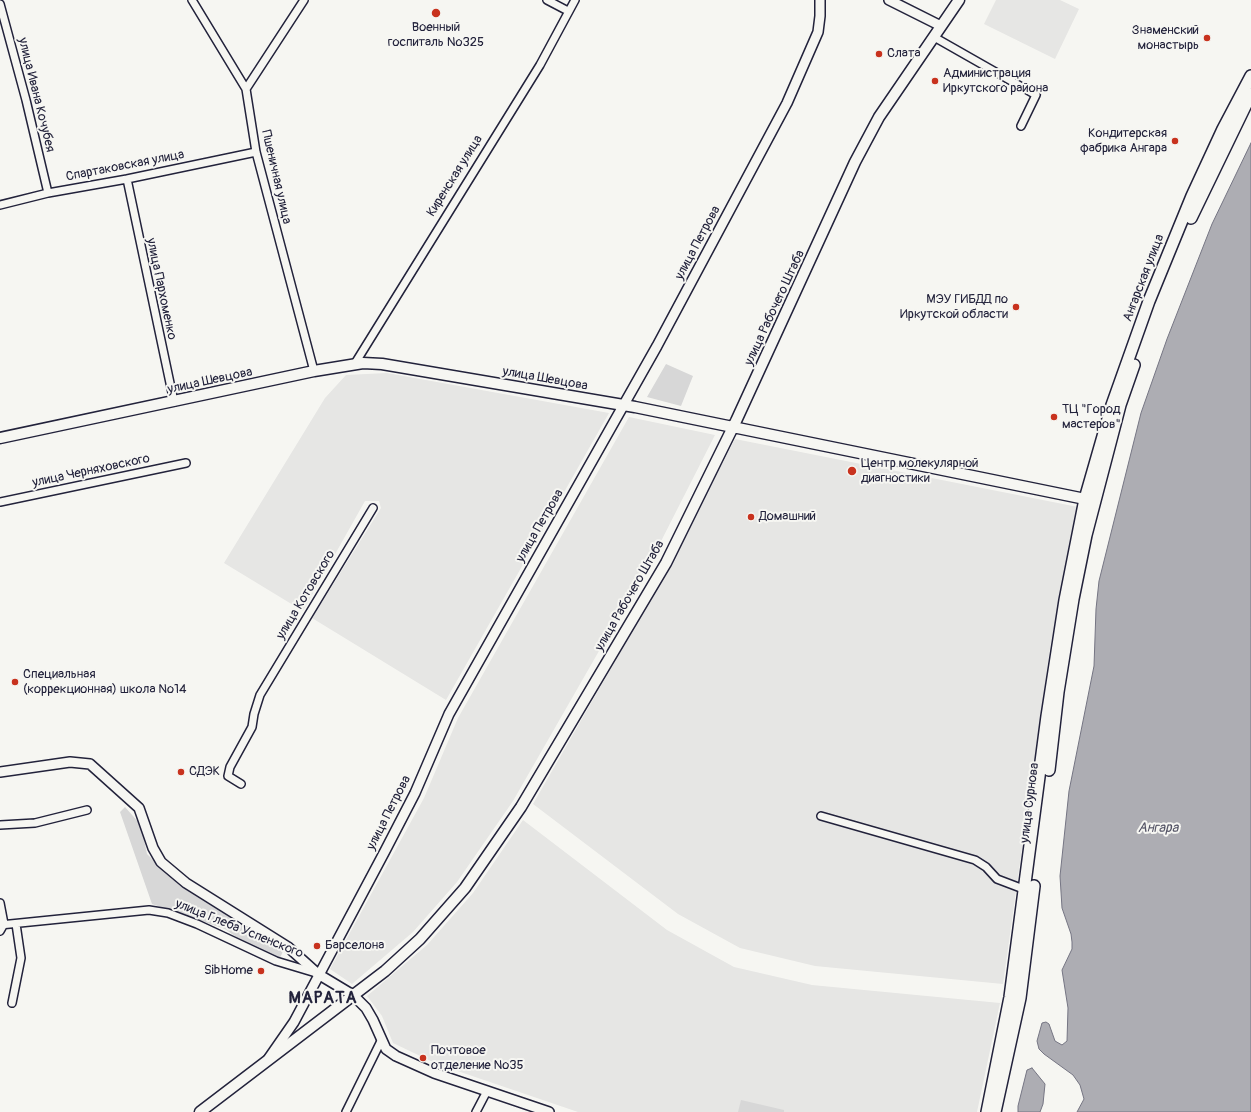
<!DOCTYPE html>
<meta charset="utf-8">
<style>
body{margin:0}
canvas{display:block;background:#f6f6f2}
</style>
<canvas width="1251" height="1112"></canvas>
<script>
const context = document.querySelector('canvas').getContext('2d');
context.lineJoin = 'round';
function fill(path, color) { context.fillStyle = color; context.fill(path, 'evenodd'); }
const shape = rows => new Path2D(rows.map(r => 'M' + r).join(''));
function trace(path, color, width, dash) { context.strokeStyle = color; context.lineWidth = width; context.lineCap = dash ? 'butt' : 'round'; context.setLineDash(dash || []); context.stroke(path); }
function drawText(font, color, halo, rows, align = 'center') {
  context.font = font + ' Pangolin,sans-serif'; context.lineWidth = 4; context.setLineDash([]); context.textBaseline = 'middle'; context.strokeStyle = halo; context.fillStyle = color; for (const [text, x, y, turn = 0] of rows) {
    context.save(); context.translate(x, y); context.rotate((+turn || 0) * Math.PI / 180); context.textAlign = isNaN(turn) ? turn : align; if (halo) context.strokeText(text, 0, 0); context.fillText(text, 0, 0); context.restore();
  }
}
fill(shape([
 [996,0,1060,0,1079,9,1055,59,984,24],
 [387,373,609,413,446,700,312,618,381,508,379,501,365,501,303,611,224,563,325,398,346,375],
 [629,417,715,435,654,555,513,801,457,882,413,932,352,984,330,969,424,798,458,718],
 [735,439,1078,507,1050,648,1003,984,815,966,740,948,678,914,533,804,671,564],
 [523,820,667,930,734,967,812,985,1000,1003,977,1112,578,1112,437,1064,393,1043,382,1016,367,996,427,945,473,893]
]), '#e6e6e4');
fill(shape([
 [666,364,693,376,681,406,647,397],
 [125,807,141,825,147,854,179,885,284,949,280,958,246,944,225,929,152,904,120,812],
 [741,1100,784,1110,784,1112,738,1112]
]), '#d7d7d7');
const water = shape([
 [1251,143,1251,1112,1077,1112,1084,1099,1080,1085,1073,1075,1044,1054,1039,1049,1037,1041,1042,1023,1046,1022,1049,1024,1055,1041,1062,1045,1067,1041,1068,1008,1062,970,1072,949,1072,942,1071,934,1062,908,1060,876,1069,791,1094,666,1096,609,1099,581,1141,413,1167,339,1212,224,1251,143],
 [1032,1068,1045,1084,1043,1104,1040,1112,1018,1112,1018,1106,1027,1070,1032,1068]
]);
fill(water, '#adadb3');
trace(water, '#757583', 1);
const minor = shape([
 [192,0,246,89,256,152,314,371],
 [547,0,568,11],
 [0,4,26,100,48,193],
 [934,37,1036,95,1021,126],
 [246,89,304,0],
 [127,179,174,402],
 [0,205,48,193,127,179,256,152],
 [354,365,540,65,575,0],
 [0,502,186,463],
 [241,784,228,776,230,767,252,727,254,714,260,695,373,508],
 [821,816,975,860,986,867,997,879,1026,890],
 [0,825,35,823,87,810],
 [0,903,4,924,0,931],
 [0,925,149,910,168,913,197,924,276,961,316,973],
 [12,1003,21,958,16,924],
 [346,1112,381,1041],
 [476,1112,487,1091]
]);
const tertiary = shape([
 [889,0,941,26],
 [0,772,70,762,90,764,139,808,153,848,161,862,186,883,288,947,318,974,353,995,366,1008,373,1020,386,1049,396,1056,434,1073,549,1112],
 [269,1058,294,1022,385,851,415,793,449,714,657,346,787,103,818,32,820,16,820,0]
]);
const secondary = shape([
 [0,438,314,371,363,363,382,364,635,407,1085,499],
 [200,1112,385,971,420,939,465,888,521,807,666,563,736,421,855,162,879,117,959,0]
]);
const primary = shape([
 [1191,218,1251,94],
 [1049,770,1058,692,1073,599,1086,535,1120,405,1134,365],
 [987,1112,1010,997,1047,716,1065,600,1085,499,1112,405,1149,301,1192,196,1223,129,1251,76],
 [995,1112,1020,998,1034,886]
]);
trace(minor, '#22223b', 10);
trace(tertiary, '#22223b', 12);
trace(secondary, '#22223b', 13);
trace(primary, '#22223b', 14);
trace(minor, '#f6f6f2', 7);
trace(tertiary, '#f6f6f2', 9);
trace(secondary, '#f6f6f2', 10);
trace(primary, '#f6f6f2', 11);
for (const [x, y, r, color] of [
 [436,13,5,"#c8321e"],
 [1207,38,4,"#c8321e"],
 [879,54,4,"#c8321e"],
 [935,81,4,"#c8321e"],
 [1175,141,4,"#c8321e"],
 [1016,307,4,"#c8321e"],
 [1054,417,4,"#c8321e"],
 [852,471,5,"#c8321e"],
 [751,517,4,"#c8321e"],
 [15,682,4,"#c8321e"],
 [181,772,4,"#c8321e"],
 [317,946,4,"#c8321e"],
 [261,971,4,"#c8321e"],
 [423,1058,4,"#c8321e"]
]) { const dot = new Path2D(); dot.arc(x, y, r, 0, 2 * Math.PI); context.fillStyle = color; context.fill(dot); trace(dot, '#f6f6f2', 1.5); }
drawText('13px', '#22223b', '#f6f6f2', [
 ["Военный",436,28,"center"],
 ["госпиталь №325",436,43,"center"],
 ["Знаменский",1199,31,"right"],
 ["монастырь",1199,46,"right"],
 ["Слата",887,54],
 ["Администрация",943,74],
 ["Иркутского района",943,89],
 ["Кондитерская",1167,134,"right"],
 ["фабрика Ангара",1167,149,"right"],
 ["МЭУ ГИБДД по",1008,300,"right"],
 ["Иркутской области",1008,315,"right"],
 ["ТЦ \"Город",1062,410],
 ["мастеров\"",1062,425],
 ["Центр молекулярной",861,464],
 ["диагностики",861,479],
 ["Домашний",759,517],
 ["Специальная",23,675],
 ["(коррекционная) школа №14",23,690],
 ["СДЭК",189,772],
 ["Барселона",325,946],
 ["SibHome",253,971,"right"],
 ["Почтовое",431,1051],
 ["отделение №35",431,1066]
], 'left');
drawText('13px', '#22223b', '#f6f6f2', [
 ["улица Ивана Кочубея",36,95,76],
 ["Спартаковская улица",125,166,-11],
 ["Киренская улица",455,176,-58],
 ["Пшеничная улица",276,177,77],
 ["улица Петрова",698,243,-62],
 ["Ангарская улица",1144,278,-69],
 ["улица Пархоменко",161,289,78],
 ["улица Рабочего Штаба",775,308,-65],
 ["улица Шевцова",545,379,10],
 ["улица Шевцова",210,381,-12],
 ["улица Черняховского",91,471,-12],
 ["улица Петрова",540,526,-60],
 ["улица Котовского",306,595,-59],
 ["улица Рабочего Штаба",630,596,-60],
 ["улица Сурнова",1030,803,-83],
 ["улица Петрова",389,813,-63],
 ["улица Глеба Успенского",239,929,22]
]);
drawText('italic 14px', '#535365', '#f6f6f2', [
 ["Ангара",1158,828]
]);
context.letterSpacing = '1px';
drawText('bold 17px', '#22223b', '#f6f6f2', [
 ["МАРАТА",323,999]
]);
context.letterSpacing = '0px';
</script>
